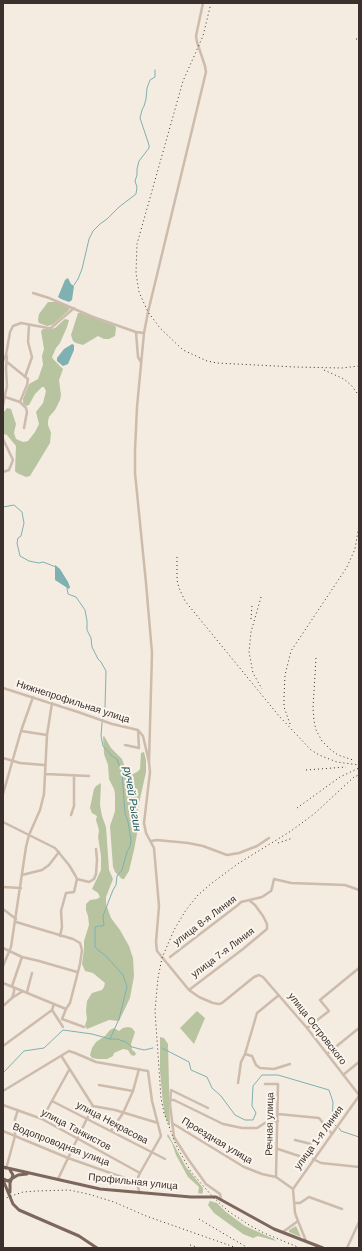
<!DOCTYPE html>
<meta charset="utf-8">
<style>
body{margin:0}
#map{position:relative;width:362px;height:1251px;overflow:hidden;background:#f4ebe1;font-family:Arial,sans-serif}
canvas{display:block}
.frame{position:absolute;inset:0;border:4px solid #3b302b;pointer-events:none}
</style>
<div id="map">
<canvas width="362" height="1251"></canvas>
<div class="frame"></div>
</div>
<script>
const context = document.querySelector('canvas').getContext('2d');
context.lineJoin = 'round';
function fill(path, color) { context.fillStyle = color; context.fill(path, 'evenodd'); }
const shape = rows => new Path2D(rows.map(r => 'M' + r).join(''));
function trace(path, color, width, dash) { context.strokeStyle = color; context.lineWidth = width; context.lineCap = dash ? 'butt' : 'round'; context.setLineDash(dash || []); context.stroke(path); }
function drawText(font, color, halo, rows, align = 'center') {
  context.font = font + ' Arial,sans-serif'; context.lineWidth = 4; context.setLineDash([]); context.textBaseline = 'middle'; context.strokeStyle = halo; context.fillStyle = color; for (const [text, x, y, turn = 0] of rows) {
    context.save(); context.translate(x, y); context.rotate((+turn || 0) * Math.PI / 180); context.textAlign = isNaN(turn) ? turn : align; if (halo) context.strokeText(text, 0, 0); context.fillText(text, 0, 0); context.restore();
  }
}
fill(shape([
 [48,302,58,302,70,307,69,310,57,321,52,325,47,326,39,323,38,320,39,314],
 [78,313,81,313,115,326,116,328,115,336,109,339,104,339,98,336,83,345,76,343,73,341,71,335],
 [65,319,69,320,67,327,60,343,56,348,52,357,53,359,63,369,59,380,61,395,60,400,55,410,49,417,48,421,48,425,51,433,50,443,30,476,26,477,17,473,15,471,16,446,7,435,3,434,3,413,7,408,11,409,16,424,14,433,16,439,23,442,28,441,35,432,39,424,36,412,43,403,46,391,44,387,42,387,35,394,29,405,26,406,23,403,23,399,29,384,38,379,43,365,42,356,44,349,41,331,43,329,51,329,55,328],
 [104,736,111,748,122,759,125,768,133,774,137,772,140,769,141,753,144,752,146,760,146,772,138,808,139,823,134,850,129,871,124,879,122,879,115,872,113,867,110,826,115,811,115,794,114,789,109,779,108,765,104,754,103,737],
 [101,783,100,805,102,816,106,827,109,870,113,879,106,897,106,904,111,918,120,930,129,946,133,958,134,976,130,998,119,1021,109,1020,87,1029,85,1026,87,1019,86,1011,87,1001,92,993,102,990,104,987,105,983,93,973,85,971,82,964,84,949,84,941,89,925,88,916,86,910,86,904,90,900,97,899,100,897,98,893,92,889,101,870,101,856,98,837,99,830,96,820,97,816,92,813,90,808,94,789,96,786],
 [197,1011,205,1018,194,1044,180,1028],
 [128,1027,132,1028,135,1032,131,1044,132,1050,135,1052,136,1054,134,1056,131,1055,128,1050,123,1049,114,1053,113,1056,107,1059,98,1059,92,1058,90,1055,92,1048,96,1042,105,1036,110,1030,114,1028,119,1031,123,1028],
 [160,1037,164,1038,168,1044,170,1127,165,1116,163,1103,160,1071],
 [168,1134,186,1167,203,1188,203,1191,202,1194,198,1193,199,1187,188,1177,176,1155,172,1143,167,1136],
 [210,1201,217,1203,226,1212,245,1226,274,1239,276,1241,258,1236,253,1238,243,1234,214,1213,208,1205],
 [296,1226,301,1237,289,1232,289,1230]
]), '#b8c4a0');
fill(shape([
 [68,278,71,284,74,286,72,300,69,302,61,299,58,297,65,280],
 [72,344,74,345,74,350,68,364,63,366,57,361,57,358,64,349],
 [55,565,60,569,68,582,70,587,69,589,55,580]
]), '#7fb0b2');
trace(shape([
 [74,285,78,279,82,269,89,239,93,231,100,224,107,219,119,207,136,194,137,187,135,181,137,175,137,169,139,161,149,148,149,145,140,118,142,110,144,106,146,99,147,88,150,80,155,77,155,70],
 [3,507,14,505,22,512,24,523,21,536,18,538,17,543,20,556,29,561,39,563,43,562,56,567],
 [67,588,68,594,76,597,85,610,87,621,87,630,91,638,92,647,98,659,101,662,106,671,105,708,102,723,101,736,103,746,112,756,117,759,122,773,125,813,128,822,131,840,130,846,127,852,122,870,117,876,116,885,113,890,103,916,104,925,102,926,98,926,95,927,95,947,98,950,105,955,123,975,127,987,119,1019,110,1039],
 [162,1048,189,1062,191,1070,207,1077,212,1088,221,1096,235,1115,245,1120,253,1120,256,1113,252,1106,253,1086,262,1075,278,1075,329,1090,333,1102,332,1122,336,1126],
 [3,1073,24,1051,44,1048,63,1030,92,1034,110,1039,117,1039,126,1042,132,1047,144,1050,153,1048],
 [339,1128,341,1131,359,1137]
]), '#7fb0b2', 1);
trace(shape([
 [33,293,49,298,93,317,136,332,144,333],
 [136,332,138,357,141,362],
 [3,361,6,355,10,332,13,326,21,323,48,328,51,328,74,308],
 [7,362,28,379,27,385,20,402],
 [25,377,32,357,28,342,29,325],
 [5,397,20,402,26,408,27,412,24,428],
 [3,405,7,386,6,368,7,356],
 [3,439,13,460,9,470,3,472],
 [3,688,78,712,112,724,138,730],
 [138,730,143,736,149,762,150,772,144,823,146,833,154,848,159,906,156,942,157,951,189,990,199,997,213,1003,219,1004,222,1003,254,977,259,975,263,977,307,1028,359,1095],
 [21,731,47,735],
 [125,745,139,748,138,730],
 [3,758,20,763,44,765],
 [149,762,152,653,146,583,135,473,135,450,137,407,144,333,148,312,206,72,205,66,197,42,196,36,203,3],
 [45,774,89,776],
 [3,794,21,731,33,697],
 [71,815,74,806,74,775],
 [3,822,55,848,69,865,75,875,77,879,74,892,66,893,61,911,62,927,60,936],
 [151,841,157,840,188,843,203,846,227,855,239,853,257,846,269,838],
 [22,875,42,870,49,865,59,852],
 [77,879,89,882,94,879,96,874,97,860,96,849],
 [3,887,21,888],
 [3,909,16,919],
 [16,922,73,939,80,943,82,950,80,964,70,1003,66,1009,62,1019,84,1027],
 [3,948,22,957,39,961,77,972],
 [170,957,238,905,241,902,262,897,271,891,272,888,274,879,291,883,345,885,359,890],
 [3,966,11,947,26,847,29,835,40,810,44,794,47,735,52,703],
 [3,983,66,1009],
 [12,986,22,957],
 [189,990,243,949,267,929,267,924,263,916,255,905,250,901],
 [27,992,32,973],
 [12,998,23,991],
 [3,1006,12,998,14,992,14,987],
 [52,1010,63,1027],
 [307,1028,329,1011,320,1000,359,968],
 [3,1046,52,1010,54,1004],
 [245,1054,252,1056,256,1065,260,1068,274,1069,290,1064],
 [327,1054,359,1028],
 [343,1075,359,1062],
 [238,1083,241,1062,245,1054,257,1013,279,995],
 [265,1084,278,1084,276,1177],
 [99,1085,133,1091],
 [3,1091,69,1051,75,1053,96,1062,148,1071,152,1101,161,1136,140,1173,136,1182,140,1193],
 [170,1100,174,1100,223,1124,242,1128,257,1128,265,1123,278,1121],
 [52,1101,165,1159],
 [3,1105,42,1119,140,1173],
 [93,1106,115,1110,158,1123],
 [208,1108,171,1090,170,1104,174,1137,188,1159,206,1184,220,1194,221,1199],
 [278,1114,319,1118,332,1134],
 [42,1119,69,1070],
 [172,1123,244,1167,262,1174,276,1177,293,1189,295,1213,298,1221,283,1232],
 [3,1131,68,1158,136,1182],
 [111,1131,123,1113,133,1091,139,1069],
 [278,1149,302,1157,306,1157,311,1144,295,1140],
 [313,1159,321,1163,359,1167],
 [6,1169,15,1136,15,1119,18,1110],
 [58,1179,93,1106,62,1057],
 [293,1189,359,1096],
 [294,1203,300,1203,309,1197,342,1209],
 [298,1221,306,1241],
 [347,1248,359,1222]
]), '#cdbbac', 2.5);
trace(shape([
 [3,1167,100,1189,191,1197,216,1197,274,1229,323,1248],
 [3,1179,8,1181,18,1175,27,1174],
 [3,1180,13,1204,19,1210,79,1236,97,1248],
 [10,1192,10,1183,13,1175,10,1170]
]), '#7d675c', 3);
trace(shape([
 [211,3,203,36,183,81,137,244,136,273,139,292,148,312,160,328,183,350,207,361,217,363,295,367,342,368,359,366],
 [356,39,359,39],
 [324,370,344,379,352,386,359,396],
 [177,557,177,580,179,588,185,601,279,716,311,750,319,755,337,762,359,765],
 [261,597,251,632,249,652,253,673,262,689],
 [251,619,252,605],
 [316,658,313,708,314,721,316,730,322,741,331,750,338,755,353,760],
 [290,724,284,707,284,698,285,675,291,651,347,567,355,549,359,525],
 [306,770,346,767],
 [297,808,340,777,359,768],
 [278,843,293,838],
 [3,1199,23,1192,37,1191,69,1190,88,1194,114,1202,146,1216,237,1248],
 [199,1219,248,1248],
 [190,1245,200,1248],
 [300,1248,264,1233,249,1225,228,1211,213,1197,191,1172,176,1145,164,1113,161,1098,155,1011,158,978,162,958,174,930,186,910,198,895,212,883,239,863,291,831,314,814,354,777,359,775]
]), '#3b302b', 1, [1, 3]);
drawText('10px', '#3b302b', '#fbf5ee', [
 ["Нижнепрофильная улица",73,702,18],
 ["улица 8-я Линия",205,921,-37],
 ["улица 7-я Линия",223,953,-37],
 ["улица Островского",317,1029,52],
 ["улица Некрасова",112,1123,28],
 ["Речная улица",270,1124,-89],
 ["улица Танкистов",76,1130,28],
 ["улица 1-я Линия",319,1138,-54],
 ["Проездная улица",217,1141,31],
 ["Водопроводная улица",61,1145,21],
 ["Профильная улица",133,1182,6]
]);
drawText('italic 11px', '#1f5a5e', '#fbf5ee', [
 ["ручей Рыгин",132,799,81]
]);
</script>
